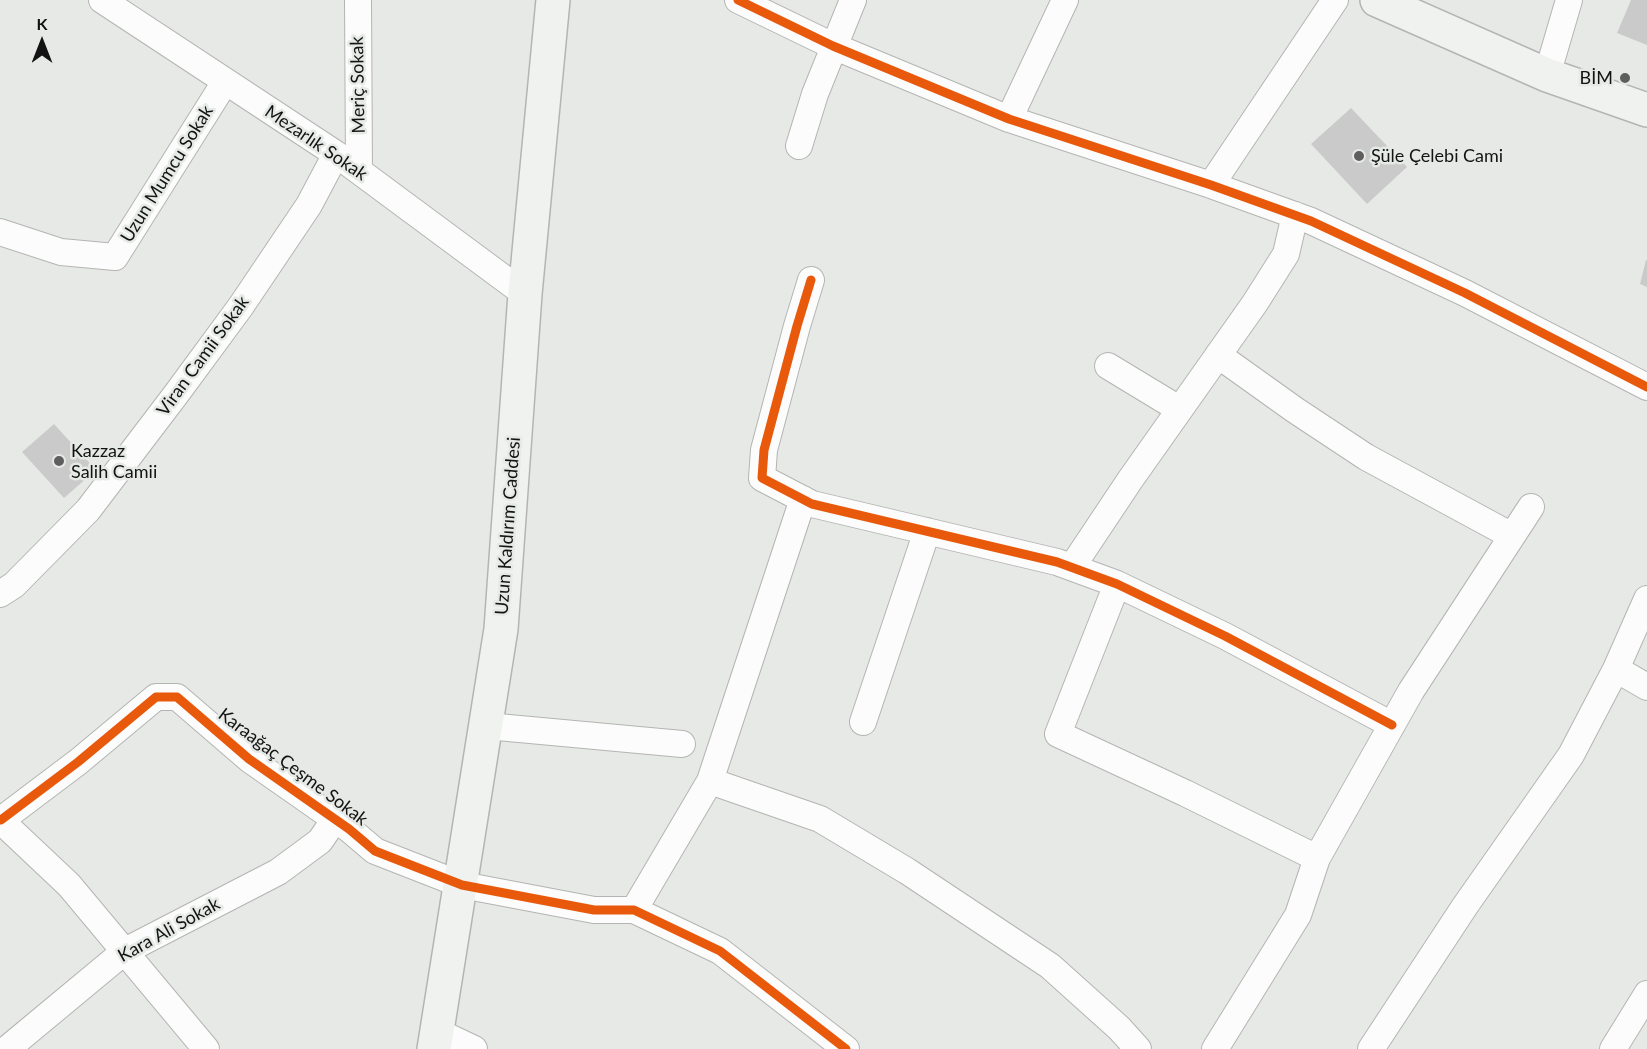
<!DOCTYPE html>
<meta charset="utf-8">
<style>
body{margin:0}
#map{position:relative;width:1647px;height:1049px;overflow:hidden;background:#e7e9e7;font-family:Lato,sans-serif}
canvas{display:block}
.north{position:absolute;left:12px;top:12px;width:60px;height:60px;-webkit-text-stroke:4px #e6eae6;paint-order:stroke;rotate:0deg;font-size:16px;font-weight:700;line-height:24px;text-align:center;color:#121312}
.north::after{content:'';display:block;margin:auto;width:21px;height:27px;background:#121312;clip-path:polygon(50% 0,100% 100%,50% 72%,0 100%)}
</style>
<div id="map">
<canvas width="1647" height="1049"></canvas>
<div class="north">K</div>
</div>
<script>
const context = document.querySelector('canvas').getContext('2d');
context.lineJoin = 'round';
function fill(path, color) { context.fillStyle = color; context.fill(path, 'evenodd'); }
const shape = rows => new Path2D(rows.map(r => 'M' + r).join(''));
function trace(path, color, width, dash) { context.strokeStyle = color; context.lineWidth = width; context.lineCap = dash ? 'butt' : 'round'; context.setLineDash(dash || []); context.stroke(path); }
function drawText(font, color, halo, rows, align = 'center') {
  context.font = font + ' Lato,sans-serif'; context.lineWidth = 5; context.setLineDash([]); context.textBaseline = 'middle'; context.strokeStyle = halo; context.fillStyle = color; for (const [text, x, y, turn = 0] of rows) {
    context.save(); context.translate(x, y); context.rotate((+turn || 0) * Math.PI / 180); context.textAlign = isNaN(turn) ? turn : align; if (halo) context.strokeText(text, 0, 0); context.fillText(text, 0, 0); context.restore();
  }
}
fill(shape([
 [1631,0,1647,0,1647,45,1617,33],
 [1351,108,1407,167,1367,204,1311,144],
 [1646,260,1647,260,1647,287,1640,284],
 [54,424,96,470,64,498,22,452]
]), '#c9cac9');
const street = shape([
 [102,0,336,154,525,294],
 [358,0,359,170],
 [738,0,833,46,1009,119,1211,185,1311,221,1465,293,1647,387],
 [1547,75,1569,0],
 [1009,119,1065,0],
 [799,146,815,94,853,0],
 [1211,185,1335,0],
 [0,232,61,252,115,257,225,82],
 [811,280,797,326,764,450,762,478,812,504,1057,562,1117,584,1225,636,1392,725],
 [1218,355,1295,410,1366,457,1512,536],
 [1108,366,1179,409],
 [1072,567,1130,480,1255,303,1286,254,1295,215],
 [1117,584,1058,734,1185,793,1317,858],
 [0,594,14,585,88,510,177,393,241,306,309,205,336,154],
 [1616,669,1647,687],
 [863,722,927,531],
 [487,726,682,744],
 [710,781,820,819,907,871,1050,966,1119,1028,1138,1049],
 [0,820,69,885,206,1049],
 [1,820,78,762,156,697,177,697,249,759,349,829,375,851,462,885,594,910,634,910,720,951,846,1049],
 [634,910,710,781,803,499],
 [436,1031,474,1049],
 [7,1049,125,951,278,872,320,841,335,819],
 [1215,1049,1298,915,1317,858,1411,691,1531,507],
 [1371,1049,1465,906,1571,755,1616,669,1647,599],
 [1613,1049,1647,994]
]);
const secondary = shape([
 [1377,0,1547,75,1647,110],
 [434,1049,501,629,525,294,553,0]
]);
trace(street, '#b4b5b3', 28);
trace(secondary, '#b4b5b3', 36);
trace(street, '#fbfcfb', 26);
trace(secondary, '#f0f2ef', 33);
trace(shape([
 [738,0,833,46,1009,119,1211,185,1311,221,1465,293,1647,387],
 [811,280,797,326,764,450,762,478,812,504,1057,562,1117,584,1225,636,1392,725],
 [1,820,78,762,156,697,177,697,249,759,349,829,375,851,462,885,594,910,634,910,720,951,846,1049]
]), '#e8590c', 9);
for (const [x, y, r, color] of [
 [1625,78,6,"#5d5e5d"],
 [1359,156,6,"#5d5e5d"],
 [59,461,6,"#5d5e5d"]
]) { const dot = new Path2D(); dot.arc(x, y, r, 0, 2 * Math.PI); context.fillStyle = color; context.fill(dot); trace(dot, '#e6eae6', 2); }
drawText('18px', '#121312', '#e6eae6', [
 ["BİM",1613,78,"right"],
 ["Şüle Çelebi Cami",1371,156],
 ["Kazzaz",71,451],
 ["Salih Camii",71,472]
], 'left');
drawText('18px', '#121312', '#e6eae6', [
 ["Meriç Sokak",358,85,-91],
 ["Mezarlık Sokak",316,143,34],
 ["Uzun Mumcu Sokak",167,174,-58],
 ["Viran Camii Sokak",203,356,-54],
 ["Uzun Kaldırım Caddesi",508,526,-86],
 ["Karaağaç Çeşme Sokak",293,767,37],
 ["Kara Ali Sokak",169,930,-29]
]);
</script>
